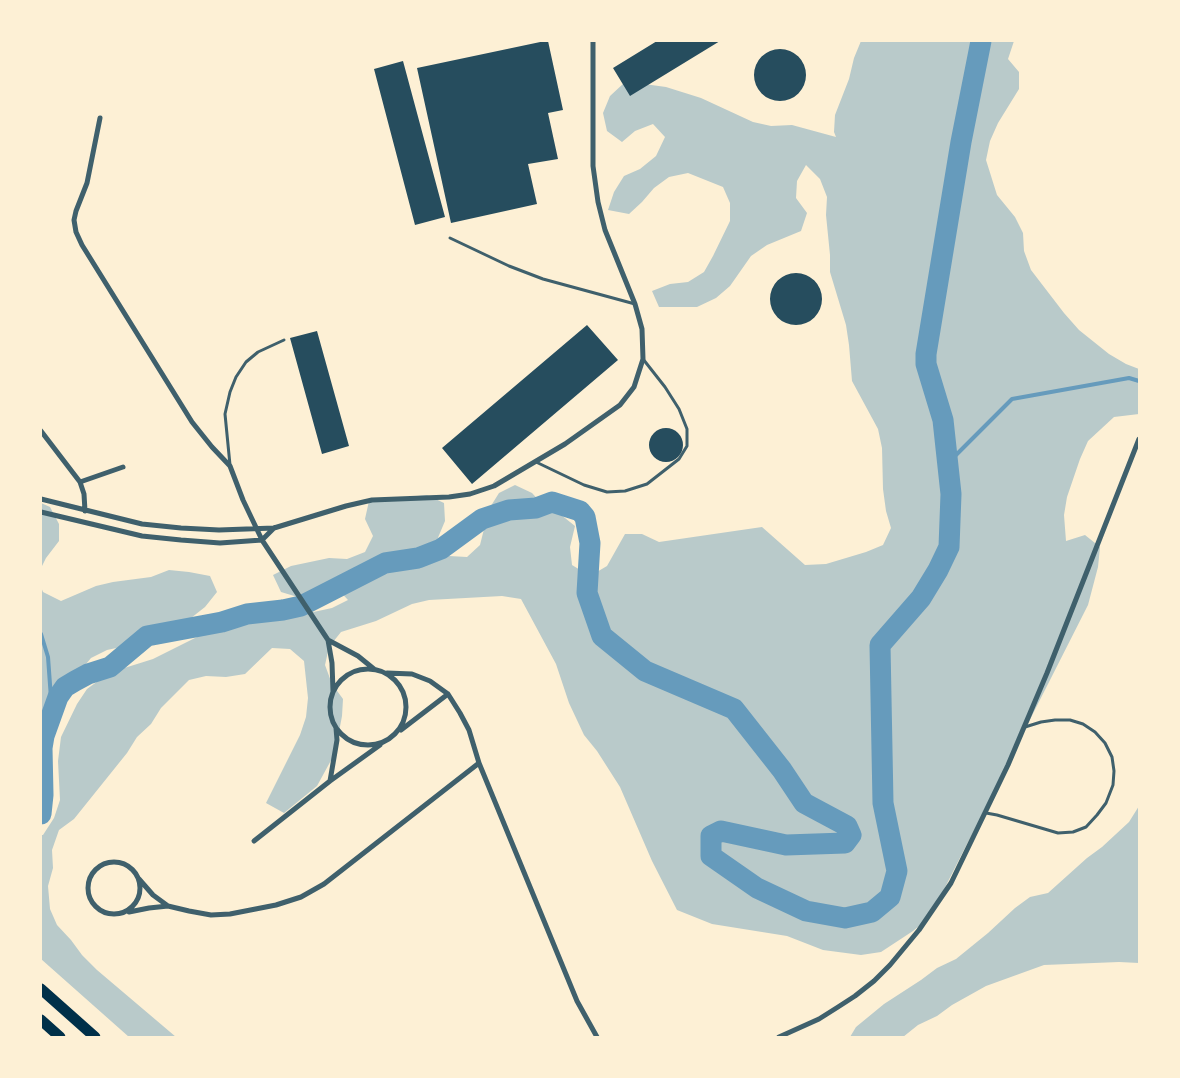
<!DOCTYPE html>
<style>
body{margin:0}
#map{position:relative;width:1180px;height:1078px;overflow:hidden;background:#fdf0d5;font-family:Helvetica,sans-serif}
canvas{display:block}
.frame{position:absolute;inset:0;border:42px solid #fdf0d5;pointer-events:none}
</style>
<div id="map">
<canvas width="1180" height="1078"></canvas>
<div class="frame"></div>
</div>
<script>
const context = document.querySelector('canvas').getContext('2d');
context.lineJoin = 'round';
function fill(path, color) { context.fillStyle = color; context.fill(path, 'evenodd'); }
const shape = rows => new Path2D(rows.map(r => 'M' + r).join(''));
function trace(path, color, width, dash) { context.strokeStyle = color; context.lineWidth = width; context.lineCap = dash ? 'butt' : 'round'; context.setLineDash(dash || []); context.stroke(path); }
fill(shape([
 [861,41,1014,41,1008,59,1019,72,1019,89,998,123,990,141,986,160,997,195,1015,217,1023,233,1024,251,1031,270,1064,313,1079,330,1109,354,1126,364,1139,369,1139,414,1114,417,1088,441,1080,459,1067,497,1064,515,1066,541,1085,535,1100,547,1098,567,1088,605,930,917,913,931,881,952,861,955,823,950,787,936,712,924,677,910,652,861,620,787,597,751,584,735,569,703,556,664,521,599,502,596,429,600,412,604,376,621,341,632,329,647,325,665,332,684,343,699,342,716,335,753,317,786,284,813,266,803,300,735,306,717,308,698,304,661,290,649,272,648,245,674,226,677,206,676,189,680,161,708,151,724,137,737,127,753,74,819,59,830,52,850,53,868,48,886,50,909,57,925,71,940,82,955,97,970,176,1037,129,1037,41,959,41,835,43,835,54,818,60,800,58,761,61,737,77,704,87,689,102,678,118,670,153,659,219,626,238,620,278,615,295,616,332,608,348,600,336,587,301,598,281,592,273,575,291,566,329,558,347,559,365,552,373,536,365,519,369,501,427,495,444,503,445,521,437,540,449,556,467,557,480,545,489,509,499,493,515,485,532,493,544,506,560,514,575,526,570,547,572,565,590,576,607,566,625,534,642,534,659,542,762,527,805,565,826,564,866,552,883,545,891,528,886,511,883,489,882,448,878,429,852,381,849,345,846,325,830,272,830,255,826,215,827,197,820,179,806,165,797,181,796,198,807,213,801,231,767,245,751,256,730,286,716,298,697,307,659,307,652,291,670,284,688,282,704,272,713,256,730,221,730,203,723,187,688,173,669,177,654,188,642,202,629,214,608,210,614,192,624,176,640,169,656,156,665,137,653,124,635,131,622,142,607,131,603,113,610,96,624,83,644,84,666,87,701,98,753,122,771,126,792,125,836,137,834,132,835,115,849,79,854,58],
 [41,503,50,507,59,524,59,541,46,558,41,568],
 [169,570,189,572,210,576,217,592,205,607,177,629,160,634,144,642,107,650,91,658,67,687,47,718,41,724,41,587,43,592,61,601,96,586,113,582,151,577],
 [1139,806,1139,963,1119,962,1044,965,986,986,952,1005,937,1016,918,1025,903,1037,850,1037,856,1027,884,1004,921,980,937,968,956,959,988,933,1015,908,1030,897,1048,893,1087,858,1102,847,1129,822]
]), '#b9caca');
trace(shape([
 [948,463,1012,399,1129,378,1139,381],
 [41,634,48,657,52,712]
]), '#669bbc', 4);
trace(shape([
 [41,814,43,795,42,748,44,736,58,697,65,687,75,681,88,674,110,667,147,636,222,622,247,614,283,610,301,606,385,563,418,558,441,549,482,519,509,510,536,508,552,502,580,511,585,517,590,543,587,593,602,636,645,671,734,709,782,770,804,803,847,826,851,835,845,843,786,845,721,831,711,836,711,856,757,888,806,911,845,918,872,912,890,897,897,871,883,803,880,645,921,598,938,570,949,547,951,494,943,420,926,364,926,354,961,142,981,41]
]), '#669bbc', 21);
fill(shape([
 [545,41,548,41,563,110,548,113,558,159,528,164,537,204,451,223,417,68],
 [657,41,720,41,630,96,613,68],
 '754 75a26 26 0 1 1 52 0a26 26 0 1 1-52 0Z',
 [403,61,445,217,415,225,374,69],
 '770 299a26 26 0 1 1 52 0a26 26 0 1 1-52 0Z',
 [587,325,618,360,472,484,442,448],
 [317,331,349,446,322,454,290,338],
 '649 445a17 17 0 1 1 34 0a17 17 0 1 1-34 0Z'
]), '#264d5e');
trace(shape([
 [450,238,509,266,543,279,635,304],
 [536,462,584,485,607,492,625,491,647,484,679,459,687,446,687,429,679,409,665,387,643,359],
 [230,465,225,414,230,392,236,377,246,362,258,352,284,340],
 [986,813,997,815,1058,833,1073,832,1086,827,1097,815,1106,803,1113,785,1114,771,1112,757,1105,743,1095,732,1083,724,1070,720,1055,720,1041,722,1025,727]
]), '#3f606c', 3);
trace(shape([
 [100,118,87,183,76,211,74,220,76,232,82,245,192,422,212,447,230,466,243,500,262,540,328,640,332,663,333,691],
 [41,431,80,482,84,494,85,511],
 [80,482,123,467],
 [41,499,142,524,181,528,219,530,274,528,346,506,372,500,449,497,470,494,494,486,565,444,620,405,634,387,643,359,642,329,635,304,605,230,598,202,593,166,593,41],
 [41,512,142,536,181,540,220,543,262,540,274,528],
 [328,640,358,656,374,669],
 '330 707a38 38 0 1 1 76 0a38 38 0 1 1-76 0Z',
 [387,673,412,674,430,681,448,694,460,713,469,730,479,763,577,1001,597,1037],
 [401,730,448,694],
 [330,781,380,745],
 [254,841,330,781,337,740,336,728],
 '88 888a26 26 0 1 1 52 0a26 26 0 1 1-52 0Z',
 [139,879,153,895,168,906,189,911,211,915,230,914,276,905,301,897,324,884,479,763],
 [129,912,149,908,168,906],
 [779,1037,819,1019,838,1007,855,996,874,981,890,965,919,930,951,883,1008,765,1047,673,1139,439]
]), '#3f606c', 5);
trace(shape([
 [41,989,95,1037],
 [41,1020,60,1037]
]), '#003049', 11);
</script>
